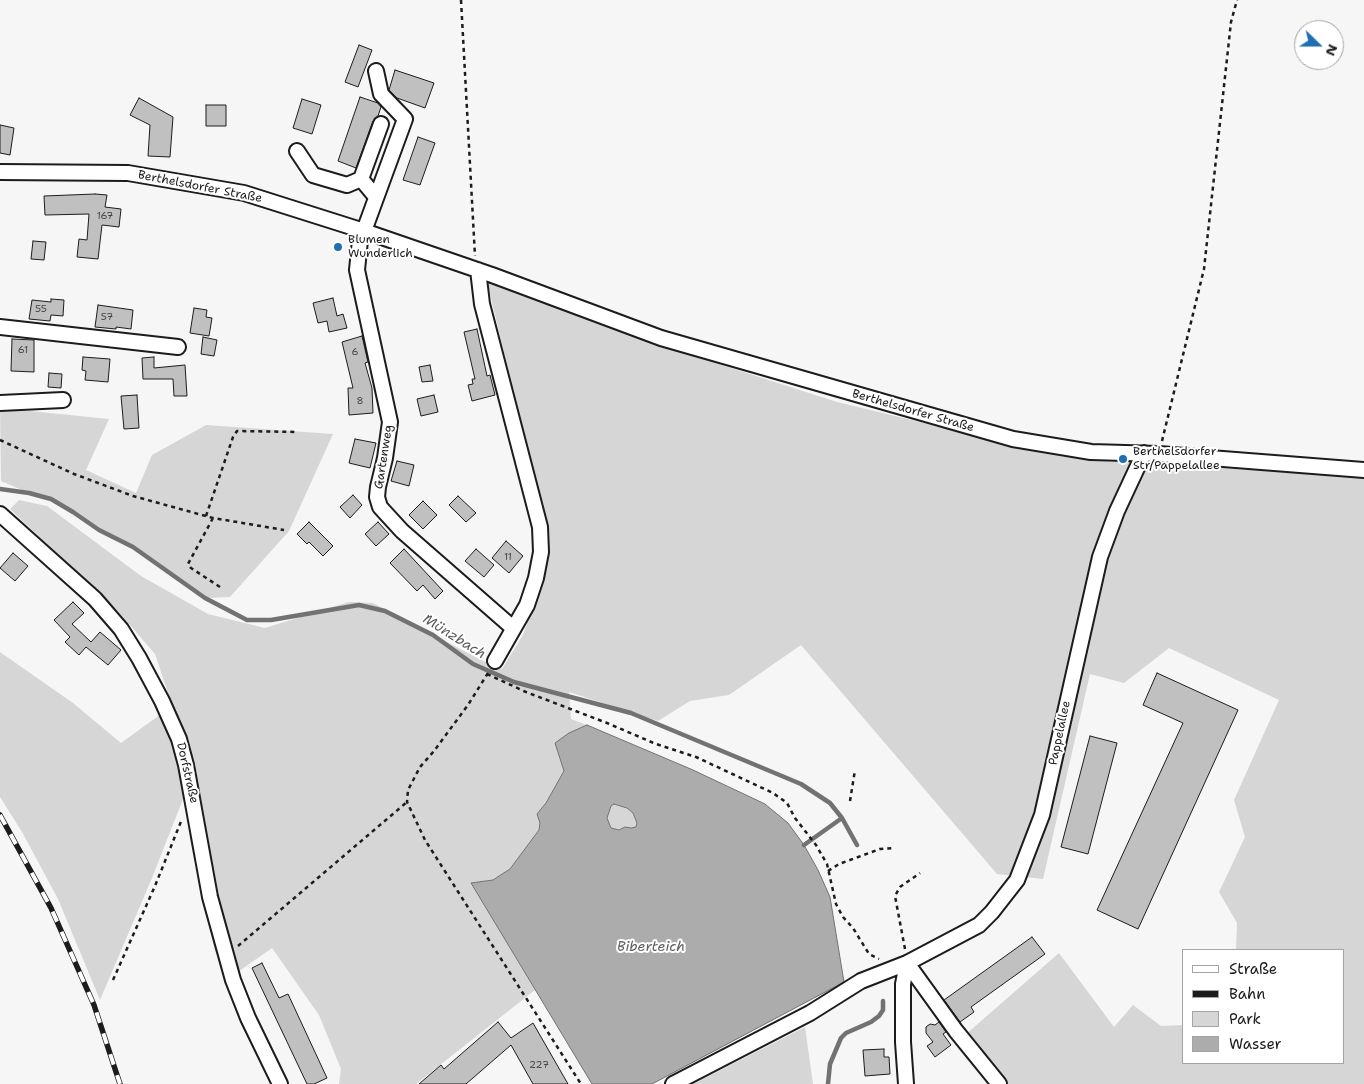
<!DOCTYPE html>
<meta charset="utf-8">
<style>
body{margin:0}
#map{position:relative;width:1364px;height:1084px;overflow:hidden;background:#f6f6f6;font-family:"Shantell Sans",sans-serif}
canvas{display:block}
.legend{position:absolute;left:1182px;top:949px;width:162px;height:115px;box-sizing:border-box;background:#fff;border:1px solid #a4a4a4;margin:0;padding:6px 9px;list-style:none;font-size:15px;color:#1c1c1c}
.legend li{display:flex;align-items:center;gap:10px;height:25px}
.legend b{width:25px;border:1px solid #a4a4a4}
.north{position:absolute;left:1294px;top:20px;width:50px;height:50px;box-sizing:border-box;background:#fff;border:1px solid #a4a4a4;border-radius:50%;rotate:112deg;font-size:14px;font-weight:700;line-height:20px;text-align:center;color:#1c1c1c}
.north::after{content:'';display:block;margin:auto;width:18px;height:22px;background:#1f6fb2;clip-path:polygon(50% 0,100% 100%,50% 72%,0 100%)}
</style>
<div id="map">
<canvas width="1364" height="1084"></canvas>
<ul class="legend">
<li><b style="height:6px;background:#fff"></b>Straße</li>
<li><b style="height:6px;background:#1c1c1c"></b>Bahn</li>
<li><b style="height:14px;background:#d6d6d6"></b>Park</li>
<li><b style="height:14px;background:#acacac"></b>Wasser</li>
</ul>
<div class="north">N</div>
</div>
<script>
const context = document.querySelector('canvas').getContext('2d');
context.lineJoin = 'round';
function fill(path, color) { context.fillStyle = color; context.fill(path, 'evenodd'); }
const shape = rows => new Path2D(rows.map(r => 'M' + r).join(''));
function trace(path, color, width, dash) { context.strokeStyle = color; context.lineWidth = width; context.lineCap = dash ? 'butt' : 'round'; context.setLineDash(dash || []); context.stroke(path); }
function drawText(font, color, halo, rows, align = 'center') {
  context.font = font + ' "Shantell Sans",sans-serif'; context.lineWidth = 4; context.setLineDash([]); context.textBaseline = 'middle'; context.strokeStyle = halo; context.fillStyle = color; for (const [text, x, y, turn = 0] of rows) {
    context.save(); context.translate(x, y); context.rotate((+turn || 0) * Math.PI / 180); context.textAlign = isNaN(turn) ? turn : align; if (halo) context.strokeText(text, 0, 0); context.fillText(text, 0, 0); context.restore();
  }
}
fill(shape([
 [487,281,678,351,837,402,1065,457,1364,478,1364,1084,1003,1084,965,1035,1059,953,1114,1027,1133,1005,1161,1026,1183,1025,1183,1063,1343,1063,1343,950,1236,950,1237,923,1219,892,1245,837,1234,800,1279,700,1169,648,1124,683,1090,674,1043,879,997,874,801,645,729,695,690,701,658,721,569,692,571,719,587,725,569,733,565,770,546,803,537,814,540,823,539,830,510,869,493,880,471,883,535,990,416,1084,339,1084,341,1069,319,1015,272,948,225,981,214,947,191,845,185,794,152,878,100,1000,58,899,22,832,0,797,0,652,73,703,121,743,161,714,168,693,155,654,118,611,10,509,19,500,47,506,141,576,208,614,265,628,349,602,373,603,483,661,502,669,523,635,543,579,547,551,545,527],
 [0,408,109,419,86,470,136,493,152,455,206,425,333,434,289,531,230,597,205,598,133,547,99,530,73,512,51,499,29,493,1,481],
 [614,804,627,808,633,813,637,823,636,827,631,828,626,827,619,830,611,828,607,818,611,806],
 [805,1027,813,1084,693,1084]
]), '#d6d6d6');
const water = shape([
 [587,725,693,770,765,804,788,823,804,845,818,870,830,897,844,982,652,1084,592,1084,471,883,493,880,510,869,539,830,540,823,537,814,546,803,564,771,555,743,569,733,587,725],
 [614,804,627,808,633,813,637,823,636,827,631,828,625,827,619,830,611,828,607,818,611,806,614,804]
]);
fill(water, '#acacac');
trace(water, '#727272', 1);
trace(shape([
 [0,489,29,493,51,499,73,512,99,530,133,547,205,598,247,620,271,620,359,605,385,611,433,635,473,664,514,682,631,713,801,784,830,803,842,818,857,845],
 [804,845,842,818],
 [828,1084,830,1064,841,1038,846,1033,871,1022,879,1016,883,1010,883,1001]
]), '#727272', 4.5);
const building = shape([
 [359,45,372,50,358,87,345,82,359,45],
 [395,70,434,83,425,108,397,98,389,90,395,70],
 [360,97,378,103,381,107,378,116,373,121,356,168,338,161,360,97],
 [139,98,173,117,170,157,148,156,150,125,130,115,139,98],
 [302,99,321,105,312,134,293,128,302,99],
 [206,105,226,105,226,126,206,126,206,105],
 [0,125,14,128,10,155,0,153,0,125],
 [418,137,435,143,420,185,403,180,418,137],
 [95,194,107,195,105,207,121,209,119,227,102,225,98,259,77,257,79,239,87,240,89,214,45,215,44,196,95,194],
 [33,241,46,242,44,260,31,259,33,241],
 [333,298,337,316,343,314,347,328,329,332,327,321,318,323,313,303,333,298],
 [51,299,64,300,63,316,51,315,50,321,29,319,32,300,51,302,51,299],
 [98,305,133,310,131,329,116,327,116,329,95,327,98,305],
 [194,308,207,310,206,317,212,318,209,336,190,333,194,308],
 [477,329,487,376,490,375,495,395,472,401,468,385,473,384,472,379,475,379,464,332,477,329],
 [362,336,368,362,365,363,372,388,373,413,349,415,348,388,353,388,342,342,362,336],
 [203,337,217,340,214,356,201,354,203,337],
 [12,339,34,340,34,372,11,371,12,339],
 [83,357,110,359,108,382,85,380,86,371,82,370,83,357],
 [154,357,154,368,185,365,187,396,174,396,173,379,143,379,142,358,154,357],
 [430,365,433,381,422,382,419,367,430,365],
 [49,373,62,374,61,388,48,387,49,373],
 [137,395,139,428,124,429,121,396,137,395],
 [434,395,438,412,421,416,417,399,434,395],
 [355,439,376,443,370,468,349,463,355,439],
 [397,461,414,465,409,486,391,481,397,461],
 [353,495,362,505,350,518,340,507,353,495],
 [458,496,476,513,466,522,449,505,458,496],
 [423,501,437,515,423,529,409,515,423,501],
 [309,522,333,546,323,556,309,542,307,544,297,534,309,522],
 [378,522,389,534,376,546,365,534,378,522],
 [506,541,523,556,509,573,492,558,506,541],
 [404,549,443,591,435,599,423,585,417,591,390,563,404,549],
 [476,549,494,565,484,577,465,561,476,549],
 [13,553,28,566,15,581,0,568,13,553],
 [73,602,84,613,72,624,91,642,100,632,121,650,108,665,86,647,79,655,65,642,70,637,54,620,73,602],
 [1157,673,1238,710,1138,929,1097,910,1183,723,1143,705,1157,673],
 [1090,736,1117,743,1088,854,1061,847,1090,736],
 [1032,937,1045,954,971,1007,974,1012,960,1022,944,1000,1032,937],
 [262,963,279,998,288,994,327,1078,314,1084,307,1084,252,968,262,963],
 [498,1022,511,1038,533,1023,568,1084,533,1084,511,1045,466,1084,419,1084,441,1065,444,1069,498,1022],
 [939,1022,946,1032,943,1034,951,1045,935,1057,927,1046,933,1042,926,1033,926,1027,930,1024,935,1025,939,1022],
 [884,1049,884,1057,889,1057,890,1074,865,1076,863,1050,884,1049]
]);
fill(building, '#c0c0c0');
trace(building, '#1c1c1c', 1);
const minor = shape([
 [297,151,313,175,347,185,361,179],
 [0,172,128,173,244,193,364,231,492,275,661,338,1013,439,1091,452,1159,454,1364,470],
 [376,197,361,179,381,124],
 [361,230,357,270,390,422,385,458,378,487,377,497,380,507,402,531,513,628],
 [364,231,405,119,381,94,376,71],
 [478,270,482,304,540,527,541,552,536,578,527,605,495,661],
 [0,327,178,347],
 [0,403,63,400],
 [0,514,95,599,121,629,139,658,162,701,179,739,186,765,210,897,233,980,248,1018,280,1084],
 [907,963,956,1031,999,1084],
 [673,1084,810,1013,861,981,907,963,979,925,992,912,1017,880,1042,815,1100,557,1117,511,1144,453],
 [906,1084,903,1042,903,984,907,963]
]);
trace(minor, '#1c1c1c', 18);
trace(shape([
 [461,0,475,256],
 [0,440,74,474,133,496,213,518,284,530],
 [1162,441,1204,269,1231,22,1237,0],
 [206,516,233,437,237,431,298,432],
 [213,518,188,564,191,568,220,587],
 [488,673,468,705,434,751,420,767,408,790,407,802,425,840,581,1084],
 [487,674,526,692,607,723,656,744,696,757,773,793,787,803,795,818,816,845,827,864,836,904,843,917,853,928,869,954,879,959],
 [850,801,855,770],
 [828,871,839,864,880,849,894,848],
 [238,946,407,802],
 [905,949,895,896,900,887,920,873],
 [113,980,155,886,182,819]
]), '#1c1c1c', 2.5, [4, 4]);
trace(minor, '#fff', 14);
const rail = shape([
 [0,815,51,908,94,1005,120,1084]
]);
trace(rail, '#1c1c1c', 5.5);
trace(rail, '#fff', 4, [11]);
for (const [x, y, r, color] of [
 [338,247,5,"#1f6fb2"],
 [1123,459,5,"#1f6fb2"]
]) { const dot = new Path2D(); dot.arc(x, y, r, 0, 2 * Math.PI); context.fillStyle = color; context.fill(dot); trace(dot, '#fff', 2); }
drawText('10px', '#454545', null, [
 ["167",105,216],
 ["55",41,309],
 ["57",107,317],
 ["61",23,350],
 ["6",355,352],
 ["8",360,401],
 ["11",508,557],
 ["227",539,1065]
]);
drawText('12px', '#1c1c1c', '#fff', [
 ["Berthelsdorfer Straße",200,187,11],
 ["Berthelsdorfer Straße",913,411,16],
 ["Gartenweg",384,457,-81],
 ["Pappelallee",1060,733,-78],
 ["Dorfstraße",187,773,77]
]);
drawText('12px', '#1c1c1c', '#fff', [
 ["Blumen",348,240],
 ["Wunderlich",348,254],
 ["Berthelsdorfer",1133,452],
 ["Str/Pappelallee",1133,466]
], 'left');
drawText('italic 14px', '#5d5d5d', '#fff', [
 ["Münzbach",454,637,32],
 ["Biberteich",651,947]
]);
</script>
